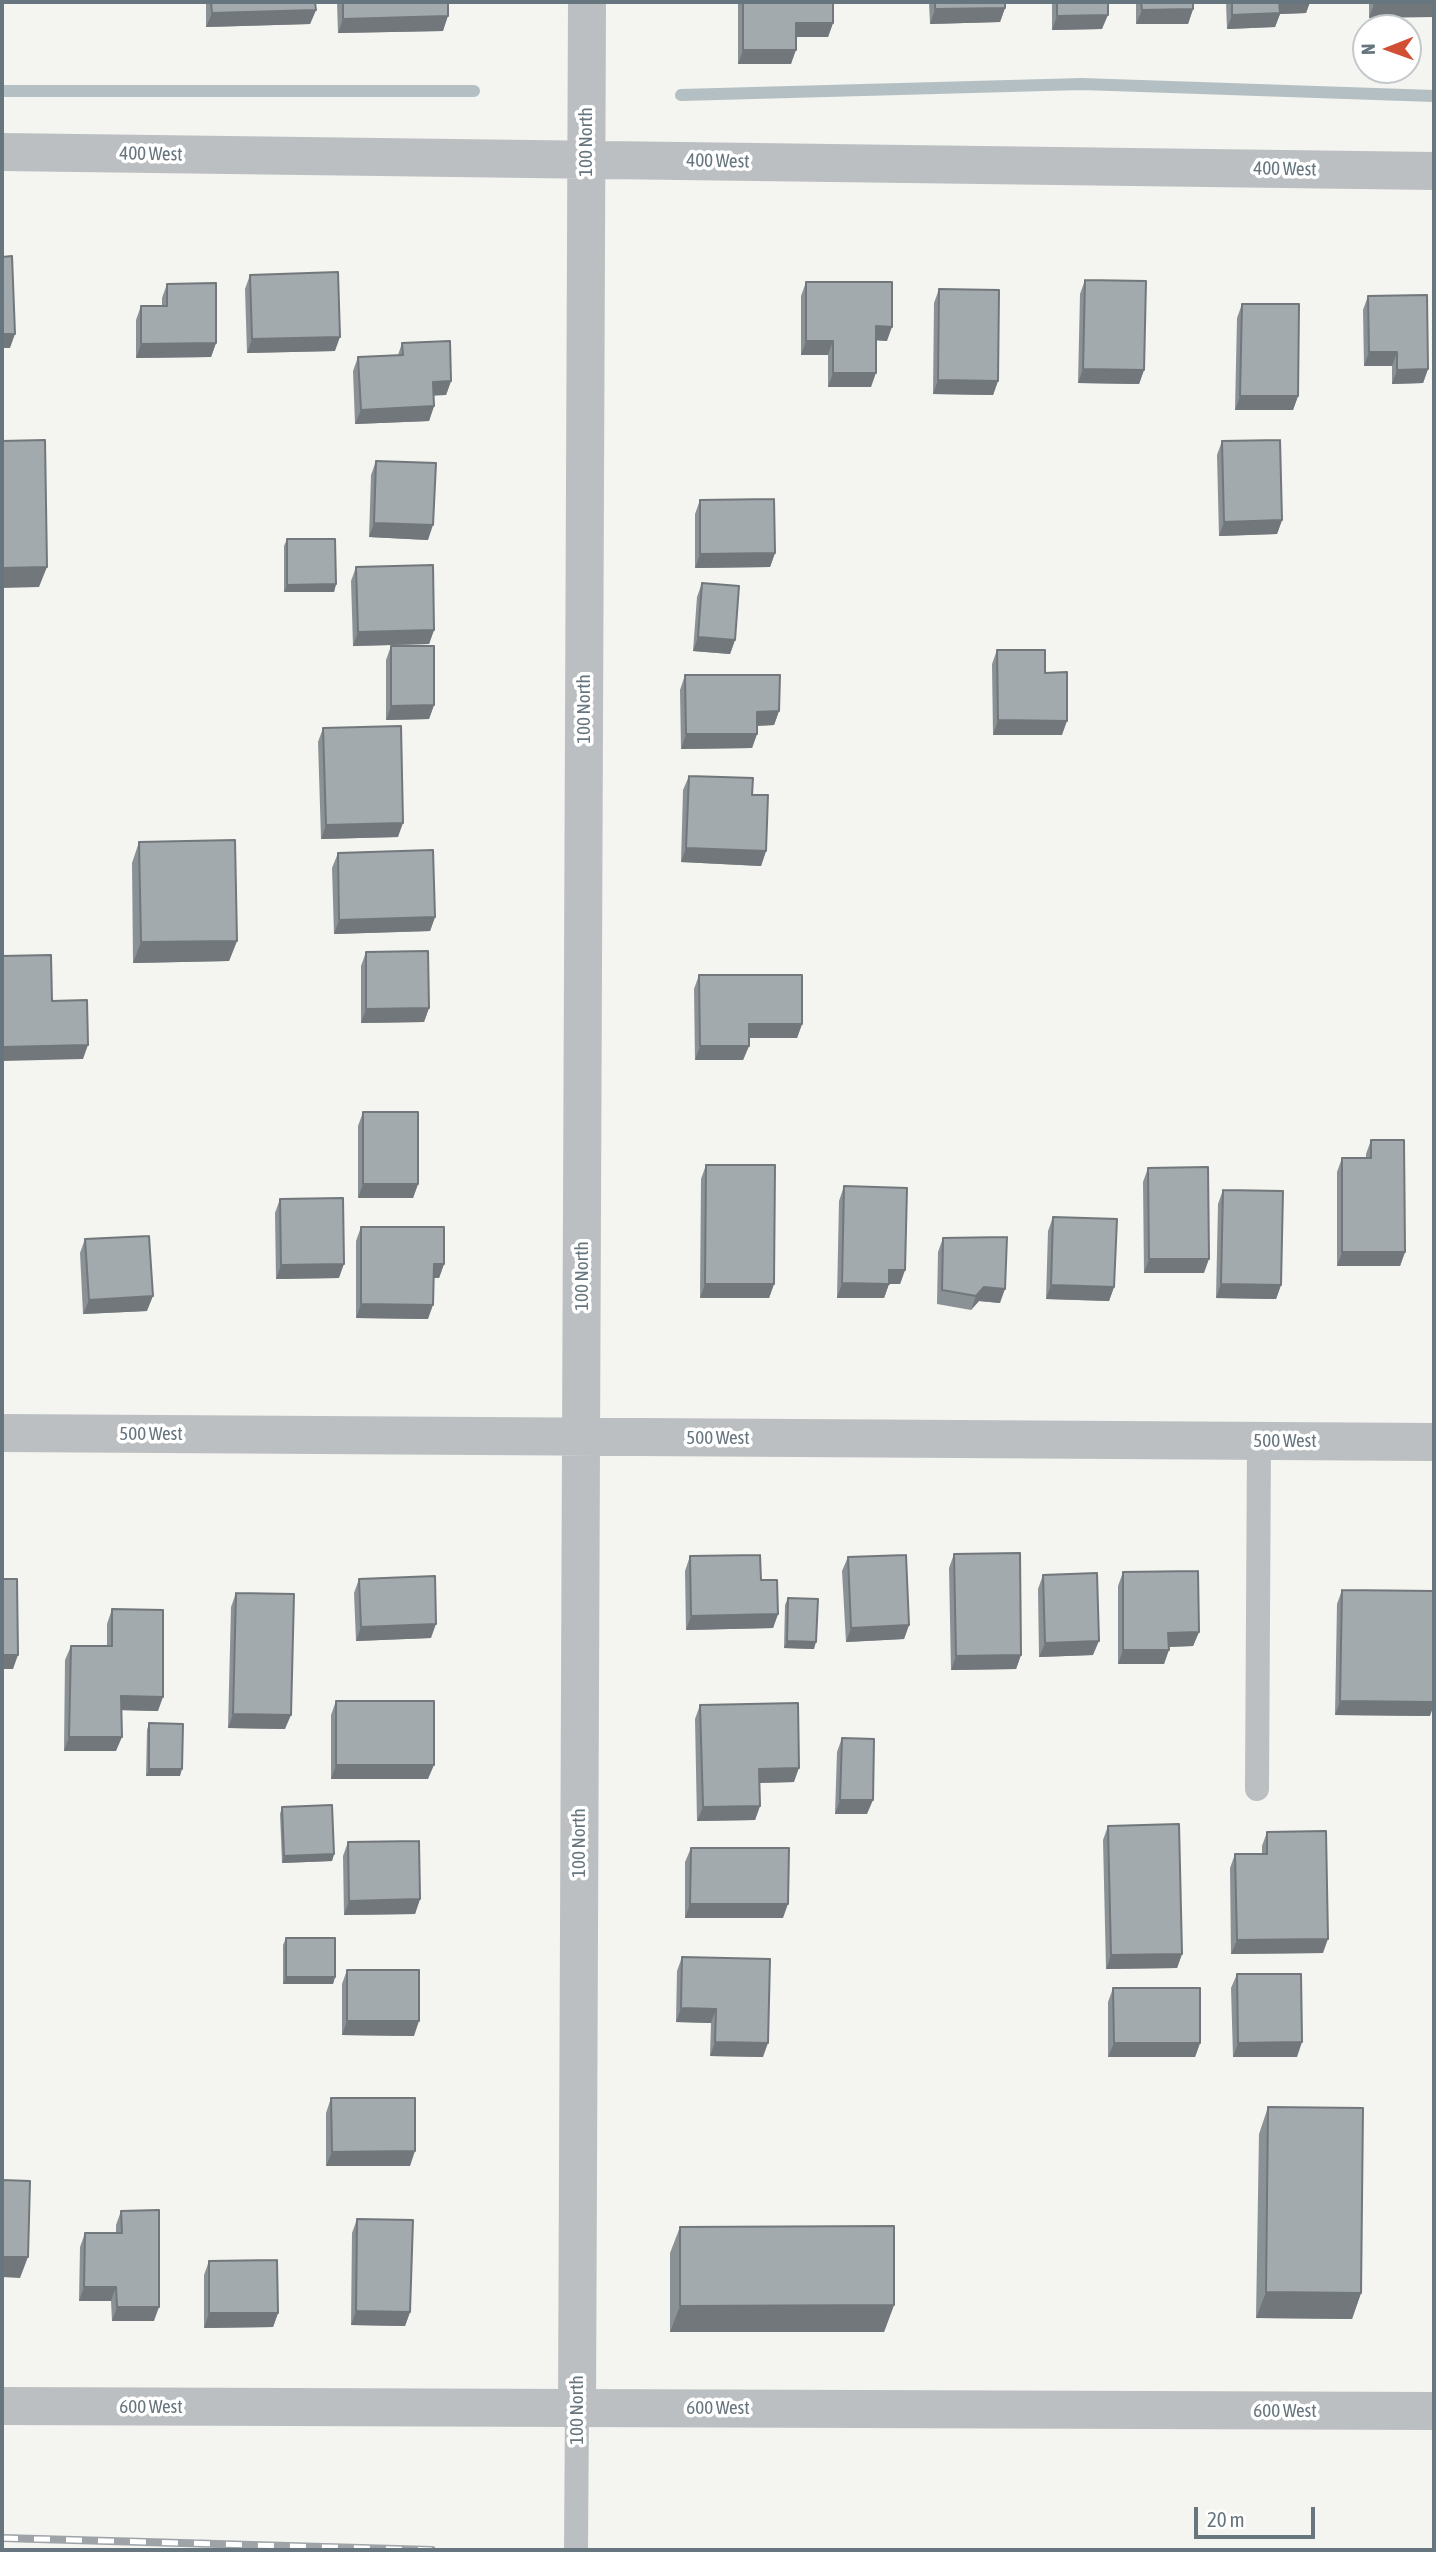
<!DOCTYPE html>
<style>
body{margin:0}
#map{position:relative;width:1436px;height:2552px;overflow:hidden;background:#f4f4f0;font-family:"Asap Condensed",sans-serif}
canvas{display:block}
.frame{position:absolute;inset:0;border:4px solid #66757e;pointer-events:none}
.north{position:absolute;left:1352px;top:14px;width:70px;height:70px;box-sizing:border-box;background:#fff;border:2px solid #c2c8cb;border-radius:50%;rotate:269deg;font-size:19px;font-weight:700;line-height:28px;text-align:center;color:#66757e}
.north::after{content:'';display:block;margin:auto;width:24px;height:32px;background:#d14f34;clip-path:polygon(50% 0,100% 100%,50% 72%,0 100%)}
.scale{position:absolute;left:1194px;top:2507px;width:121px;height:32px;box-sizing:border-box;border:4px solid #66757e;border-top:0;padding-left:9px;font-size:21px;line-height:24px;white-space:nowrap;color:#66757e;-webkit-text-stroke:5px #fff;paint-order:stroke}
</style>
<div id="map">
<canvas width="1436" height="2552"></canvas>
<div class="frame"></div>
<div class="north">N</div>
<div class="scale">20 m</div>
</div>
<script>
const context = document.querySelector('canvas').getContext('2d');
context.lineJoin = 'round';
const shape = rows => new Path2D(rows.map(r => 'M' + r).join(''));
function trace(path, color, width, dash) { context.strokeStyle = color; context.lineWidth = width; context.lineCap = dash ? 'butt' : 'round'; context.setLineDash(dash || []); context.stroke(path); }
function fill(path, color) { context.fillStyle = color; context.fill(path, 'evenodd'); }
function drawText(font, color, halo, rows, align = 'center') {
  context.font = font + ' "Asap Condensed",sans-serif'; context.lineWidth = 7; context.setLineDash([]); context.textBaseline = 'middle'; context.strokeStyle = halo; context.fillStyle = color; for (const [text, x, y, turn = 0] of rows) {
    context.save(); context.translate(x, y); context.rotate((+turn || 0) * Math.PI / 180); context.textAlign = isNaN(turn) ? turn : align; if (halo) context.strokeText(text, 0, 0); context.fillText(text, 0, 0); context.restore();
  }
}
trace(shape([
 [2,91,474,91],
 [681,95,1082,84,1434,96]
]), '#b3bfc2', 12);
trace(shape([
 [1257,1789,1259,1441],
 [576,2550,577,2407]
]), '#bbbfc2', 24);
trace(shape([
 [2,152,1434,171],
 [2,1433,1434,1442],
 [577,2407,587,2]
]), '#bbbfc2', 38);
trace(shape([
 [2,2406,1434,2411]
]), '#bbbfc2', 38);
const rail = shape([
 [2,2538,432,2550]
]);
trace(rail, '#9da3a7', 8);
trace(rail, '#fff', 5, [16]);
fill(shape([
 [206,2,315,2,316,10,310,24,206,27],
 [337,2,448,2,443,31,338,33],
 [738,2,833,2,833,23,828,37,796,37,791,64,738,64],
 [929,2,1005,2,1005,8,1000,22,930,24],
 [1052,2,1108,2,1102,29,1052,30],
 [1136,2,1193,2,1193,9,1188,24,1136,24],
 [1226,2,1310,2,1306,13,1280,14,1275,27,1227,29],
 [1369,2,1434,2,1369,18],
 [250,275,335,351,247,353,245,289],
 [1085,280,1144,370,1139,384,1078,383,1080,294],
 [806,282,887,341,876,340,871,387,828,387,828,355,801,355,801,296],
 [167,284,216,343,211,357,136,358,136,320,141,306,162,306,162,298],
 [939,289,998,381,993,395,933,394,934,303],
 [1368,296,1428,369,1423,383,1392,384,1392,366,1364,366,1363,310],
 [1242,304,1298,396,1293,410,1235,410,1237,318],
 [402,343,451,381,446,395,433,395,434,406,429,421,355,424,353,371,358,357,398,355],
 [1222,441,1282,520,1277,534,1219,536,1217,455],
 [376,461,428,540,369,537,371,475],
 [700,500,775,553,770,567,695,568,695,514],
 [287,539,336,584,334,592,284,592,284,546],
 [356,567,434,630,429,644,353,646,351,581],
 [702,583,735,640,730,654,693,651,697,597],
 [391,646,434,705,429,719,386,720,386,660],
 [997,650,1045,673,1062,735,993,735,992,664],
 [685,675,779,711,774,725,757,726,757,734,752,748,681,749,680,690],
 [323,728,398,837,321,839,318,742],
 [689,776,752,795,766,851,761,866,681,862,683,790],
 [139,842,237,941,229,961,133,963,132,863],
 [338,853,435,917,430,931,334,934,332,868],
 [366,952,429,1008,424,1022,361,1023,361,966],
 [699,975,802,1024,797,1038,749,1038,749,1046,743,1060,695,1060,694,989],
 [363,1112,418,1184,413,1198,358,1198,358,1126],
 [1371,1140,1405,1252,1400,1266,1337,1266,1337,1172,1342,1158,1366,1158,1366,1154],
 [706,1165,774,1284,769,1298,700,1298,701,1179],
 [1148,1168,1204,1273,1144,1273,1143,1182],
 [844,1186,905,1270,900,1284,889,1284,884,1298,837,1298,839,1201],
 [1223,1190,1281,1285,1276,1299,1216,1298,1218,1204],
 [280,1199,339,1278,276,1279,275,1213],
 [1053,1217,1114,1287,1109,1301,1046,1299,1048,1231],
 [361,1227,444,1264,439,1278,433,1278,428,1319,356,1318,356,1241],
 [943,1238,1000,1303,979,1301,971,1310,937,1304,938,1252],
 [85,1239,147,1311,83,1314,80,1253],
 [954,1554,1021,1655,1016,1669,951,1670,949,1568],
 [690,1556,761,1580,778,1614,773,1628,686,1630,685,1571],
 [848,1557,909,1625,904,1639,846,1642,842,1571],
 [1123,1572,1199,1632,1193,1646,1169,1647,1164,1664,1118,1664,1118,1586],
 [1043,1575,1093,1655,1039,1657,1038,1589],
 [359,1579,431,1638,356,1641,354,1593],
 [1342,1590,1430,1716,1335,1715,1337,1604],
 [236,1593,285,1729,228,1728,231,1607],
 [788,1598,814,1649,784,1648,785,1605],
 [112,1609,158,1711,121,1710,116,1751,64,1751,65,1660,71,1646,107,1646,107,1624],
 [336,1701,428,1779,331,1779,331,1715],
 [700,1705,794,1782,759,1783,760,1806,755,1820,697,1821,695,1719],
 [149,1723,180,1776,146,1776,147,1730],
 [842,1738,867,1814,835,1814,837,1752],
 [282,1807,334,1854,332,1861,282,1863,280,1814],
 [1108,1826,1182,1954,1177,1968,1106,1969,1103,1840],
 [1267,1832,1323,1953,1231,1954,1230,1868,1235,1854,1262,1854,1262,1846],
 [348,1842,420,1899,415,1914,344,1915,343,1856],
 [691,1848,783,1918,685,1918,685,1862],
 [286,1938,335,1977,333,1984,283,1984,283,1945],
 [682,1957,763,2057,710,2056,711,2023,676,2022,677,1971],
 [347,1970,414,2036,342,2035,342,1984],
 [1237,1974,1297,2057,1233,2057,1231,1988],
 [1113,1988,1200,2043,1195,2057,1108,2057,1108,2002],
 [331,2098,410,2166,326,2166,326,2113],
 [1268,2107,1361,2293,1352,2319,1256,2318,1259,2134],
 [121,2211,154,2321,112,2321,111,2301,79,2301,80,2247,85,2233,116,2233,116,2225],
 [357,2219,410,2312,405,2326,351,2325,352,2233],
 [680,2227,894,2305,884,2332,670,2332,670,2253],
 [1434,2253,1434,2352,1433,2352,1433,2257],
 [209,2261,278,2313,273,2327,204,2328,204,2275]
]), '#8b9296');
fill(shape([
 [1279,2,1310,2,1306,13,1280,14,1275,27,1227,29,1232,15],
 [1434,3,1434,17,1369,18,1374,4],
 [1005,8,1000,22,930,24,935,9],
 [1193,9,1188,24,1136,24,1142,10],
 [316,10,310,24,206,27,212,13],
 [1108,15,1102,29,1052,30,1057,16],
 [448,16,443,31,338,33,343,19],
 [796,23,833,23,828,37,791,37],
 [743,50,796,50,791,64,738,64],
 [876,326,892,327,887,341,871,340],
 [2,334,15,334,10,348,2,348],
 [340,337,335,351,247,353,252,339],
 [806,341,833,341,828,355,801,355],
 [216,343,211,357,136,358,141,344],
 [1369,352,1397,352,1392,366,1364,366],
 [1083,369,1144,370,1139,384,1078,383],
 [1428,369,1423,383,1392,384,1397,370],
 [833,373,876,373,871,387,828,387],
 [938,380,998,381,993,395,933,394],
 [451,381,446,395,428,396,433,382],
 [1240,396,1298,396,1293,410,1235,410],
 [434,406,429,421,355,424,361,410],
 [1282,520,1277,534,1219,536,1224,522],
 [374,523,433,525,428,540,369,537],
 [775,553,770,567,695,568,700,554],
 [47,567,39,587,2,588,2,568],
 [336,584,334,592,284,592,287,585],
 [434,630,429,644,353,646,358,632],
 [698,637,735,640,730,654,693,651],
 [434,705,429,719,386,720,391,706],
 [779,711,774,725,752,726,757,712],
 [998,720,1067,721,1062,735,993,735],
 [686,734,757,734,752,748,681,749],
 [403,823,398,837,321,839,326,825],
 [686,848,766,851,761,866,681,862],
 [435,917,430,931,334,934,339,920],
 [237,941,229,961,133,963,141,942],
 [429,1008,424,1022,361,1023,366,1009],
 [749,1024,802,1024,797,1038,744,1038],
 [88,1045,83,1059,2,1061,2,1047],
 [700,1046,749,1046,743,1060,695,1060],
 [363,1184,418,1184,413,1198,358,1198],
 [1342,1252,1405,1252,1400,1266,1337,1266],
 [1149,1259,1209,1259,1204,1273,1144,1273],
 [344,1264,339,1278,276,1279,281,1265],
 [434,1264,444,1264,439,1278,428,1278],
 [889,1270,905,1270,900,1284,889,1284,884,1298,837,1298,842,1283],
 [705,1284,774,1284,769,1298,700,1298],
 [1221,1284,1281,1285,1276,1299,1216,1298],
 [1051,1285,1114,1287,1109,1301,1046,1299],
 [984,1287,1005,1289,1000,1303,979,1301,971,1310,976,1296],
 [153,1296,147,1311,83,1314,89,1300],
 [361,1304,433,1305,428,1319,356,1318],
 [778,1614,773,1628,686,1630,691,1616],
 [436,1624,431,1638,356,1641,361,1627],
 [909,1625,904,1639,846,1642,851,1628],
 [1199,1632,1193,1646,1163,1647,1168,1633],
 [787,1641,816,1642,814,1649,784,1648],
 [1099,1641,1093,1655,1039,1657,1045,1643],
 [1123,1650,1169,1650,1164,1664,1118,1664],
 [2,1655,18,1655,13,1669,2,1669],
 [1021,1655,1016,1669,951,1670,956,1656],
 [121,1696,163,1697,158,1711,116,1710],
 [1340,1701,1434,1702,1434,1705,1430,1716,1335,1715],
 [233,1714,291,1715,285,1729,228,1728],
 [69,1737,122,1737,116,1751,64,1751],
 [336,1765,434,1765,428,1779,331,1779],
 [799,1768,794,1782,754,1783,759,1769],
 [149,1769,182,1769,180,1776,146,1776],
 [840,1800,873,1800,867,1814,835,1814],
 [760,1806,755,1820,697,1821,703,1807],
 [334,1854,332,1861,282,1863,284,1856],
 [420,1899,415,1914,344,1915,349,1901],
 [690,1904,788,1904,783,1918,685,1918],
 [1328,1939,1323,1953,1231,1954,1237,1940],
 [1182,1954,1177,1968,1106,1969,1111,1955],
 [286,1977,335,1977,333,1984,283,1984],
 [681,2008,716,2009,711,2023,676,2022],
 [347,2021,419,2021,414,2036,342,2035],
 [715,2042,768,2043,763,2057,710,2056],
 [1302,2042,1297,2057,1233,2057,1238,2043],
 [1114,2043,1200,2043,1195,2057,1108,2057],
 [415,2151,410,2166,326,2166,332,2152],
 [2,2257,28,2257,20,2278,2,2277],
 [84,2287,116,2287,111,2301,79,2301],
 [1266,2292,1361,2293,1352,2319,1256,2318],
 [894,2305,884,2332,670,2332,680,2306],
 [117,2307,159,2307,154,2321,112,2321],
 [356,2311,410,2312,405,2326,351,2325],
 [209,2313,278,2313,273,2327,204,2328]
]), '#71777a');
const building = shape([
 [211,2,315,2,316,10,212,13,211,2],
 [343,2,448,2,448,16,343,19,343,2],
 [743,2,833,2,833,23,796,23,796,50,743,50,743,2],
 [935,2,1005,2,1005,8,935,9,935,2],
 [1057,2,1108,2,1108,15,1057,16,1057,2],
 [1141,2,1193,2,1193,9,1142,10,1141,2],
 [1232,2,1279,2,1280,13,1232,15,1232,2],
 [1374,2,1434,2,1434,3,1374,4,1374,2],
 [12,256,15,334,2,334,2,257,12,256],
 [338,272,340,337,252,339,250,275,338,272],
 [1085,280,1146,281,1144,370,1083,369,1085,280],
 [806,282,892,282,892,327,876,326,876,373,833,373,833,341,806,341,806,282],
 [216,283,216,343,141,344,141,306,167,306,167,284,216,283],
 [939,289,999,290,998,381,938,380,939,289],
 [1427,295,1428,369,1397,370,1397,352,1369,352,1368,296,1427,295],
 [1242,304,1299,304,1298,396,1240,396,1242,304],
 [450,341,451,381,433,382,434,406,361,410,358,357,403,355,402,343,450,341],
 [45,440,47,567,2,568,2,441,45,440],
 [1280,440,1282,520,1224,522,1222,441,1280,440],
 [376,461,436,463,433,525,374,523,376,461],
 [774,499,775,553,700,554,700,500,774,499],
 [287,539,335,539,336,584,287,585,287,539],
 [433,565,434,630,358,632,356,567,433,565],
 [702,583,739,586,735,640,698,637,702,583],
 [391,646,434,646,434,705,391,706,391,646],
 [997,650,1045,650,1045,673,1067,672,1067,721,998,720,997,650],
 [685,675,780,675,779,711,757,712,757,734,686,734,685,675],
 [401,726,403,823,326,825,323,728,401,726],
 [689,776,753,778,752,795,768,795,766,851,686,848,689,776],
 [235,840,237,941,141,942,139,842,235,840],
 [433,850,435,917,339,920,338,853,433,850],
 [428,951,429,1008,366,1009,366,952,428,951],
 [51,955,52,1001,87,1000,88,1045,2,1047,2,956,51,955],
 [699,975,802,975,802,1024,749,1024,749,1046,700,1046,699,975],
 [363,1112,418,1112,418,1184,363,1184,363,1112],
 [1371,1140,1404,1140,1405,1252,1342,1252,1342,1158,1371,1158,1371,1140],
 [706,1165,775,1165,774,1284,705,1284,706,1165],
 [1208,1167,1209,1259,1149,1259,1148,1168,1208,1167],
 [844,1186,907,1188,905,1270,889,1270,889,1284,842,1283,844,1186],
 [1223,1190,1283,1191,1281,1285,1221,1284,1223,1190],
 [343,1198,344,1264,281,1265,280,1199,343,1198],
 [1053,1217,1117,1219,1114,1287,1051,1285,1053,1217],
 [361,1227,444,1227,444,1264,434,1264,433,1305,361,1304,361,1227],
 [149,1236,153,1296,89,1300,85,1239,149,1236],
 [1007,1237,1005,1289,984,1287,976,1296,942,1290,943,1238,1007,1237],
 [1020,1553,1021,1655,956,1656,954,1554,1020,1553],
 [760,1555,761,1580,777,1580,778,1614,691,1616,690,1556,760,1555],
 [906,1555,909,1625,851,1628,848,1557,906,1555],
 [1198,1571,1199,1632,1168,1633,1169,1650,1123,1650,1123,1572,1198,1571],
 [1097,1573,1099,1641,1045,1643,1043,1575,1097,1573],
 [435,1576,436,1624,361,1627,359,1579,435,1576],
 [2,1579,17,1579,18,1655,2,1655,2,1579],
 [1342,1590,1434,1591,1434,1702,1340,1701,1342,1590],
 [236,1593,294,1594,291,1715,233,1714,236,1593],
 [788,1598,818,1599,816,1642,787,1641,788,1598],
 [112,1609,163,1610,163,1697,121,1696,122,1737,69,1737,71,1646,112,1646,112,1609],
 [336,1701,434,1701,434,1765,336,1765,336,1701],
 [798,1703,799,1768,759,1769,760,1806,703,1807,700,1705,798,1703],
 [149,1723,183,1724,182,1769,149,1769,149,1723],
 [842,1738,874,1739,873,1800,840,1800,842,1738],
 [332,1805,334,1854,284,1856,282,1807,332,1805],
 [1179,1824,1182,1954,1111,1955,1108,1826,1179,1824],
 [1326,1831,1328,1939,1237,1940,1235,1854,1267,1854,1267,1832,1326,1831],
 [419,1841,420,1899,349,1901,348,1842,419,1841],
 [691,1848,789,1848,788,1904,690,1904,691,1848],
 [286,1938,335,1938,335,1977,286,1977,286,1938],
 [682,1957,770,1959,768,2043,715,2042,716,2009,681,2008,682,1957],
 [347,1970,419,1970,419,2021,347,2021,347,1970],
 [1237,1974,1301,1974,1302,2042,1238,2043,1237,1974],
 [1113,1988,1200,1988,1200,2043,1114,2043,1113,1988],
 [331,2098,415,2098,415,2151,332,2152,331,2098],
 [1268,2107,1363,2108,1361,2293,1266,2292,1268,2107],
 [2,2180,30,2181,28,2257,2,2257,2,2180],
 [159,2210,159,2307,117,2307,116,2287,84,2287,85,2233,122,2233,121,2211,159,2210],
 [357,2219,413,2220,410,2312,356,2311,357,2219],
 [894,2226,894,2305,680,2306,680,2227,894,2226],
 [277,2260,278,2313,209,2313,209,2261,277,2260]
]);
fill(building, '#a2aaae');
trace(building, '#71777a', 2);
drawText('19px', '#66757e', '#fff', [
 ["100 North",586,142,-90],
 ["400 West",151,154,1],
 ["400 West",718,161,1],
 ["400 West",1285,169,1],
 ["100 North",584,709,-90],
 ["100 North",582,1276,-90],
 ["500 West",151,1434],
 ["500 West",718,1438],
 ["500 West",1285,1441],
 ["100 North",579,1843,-90],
 ["600 West",151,2407],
 ["600 West",718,2408],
 ["100 North",577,2410,-90],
 ["600 West",1285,2411]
]);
</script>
